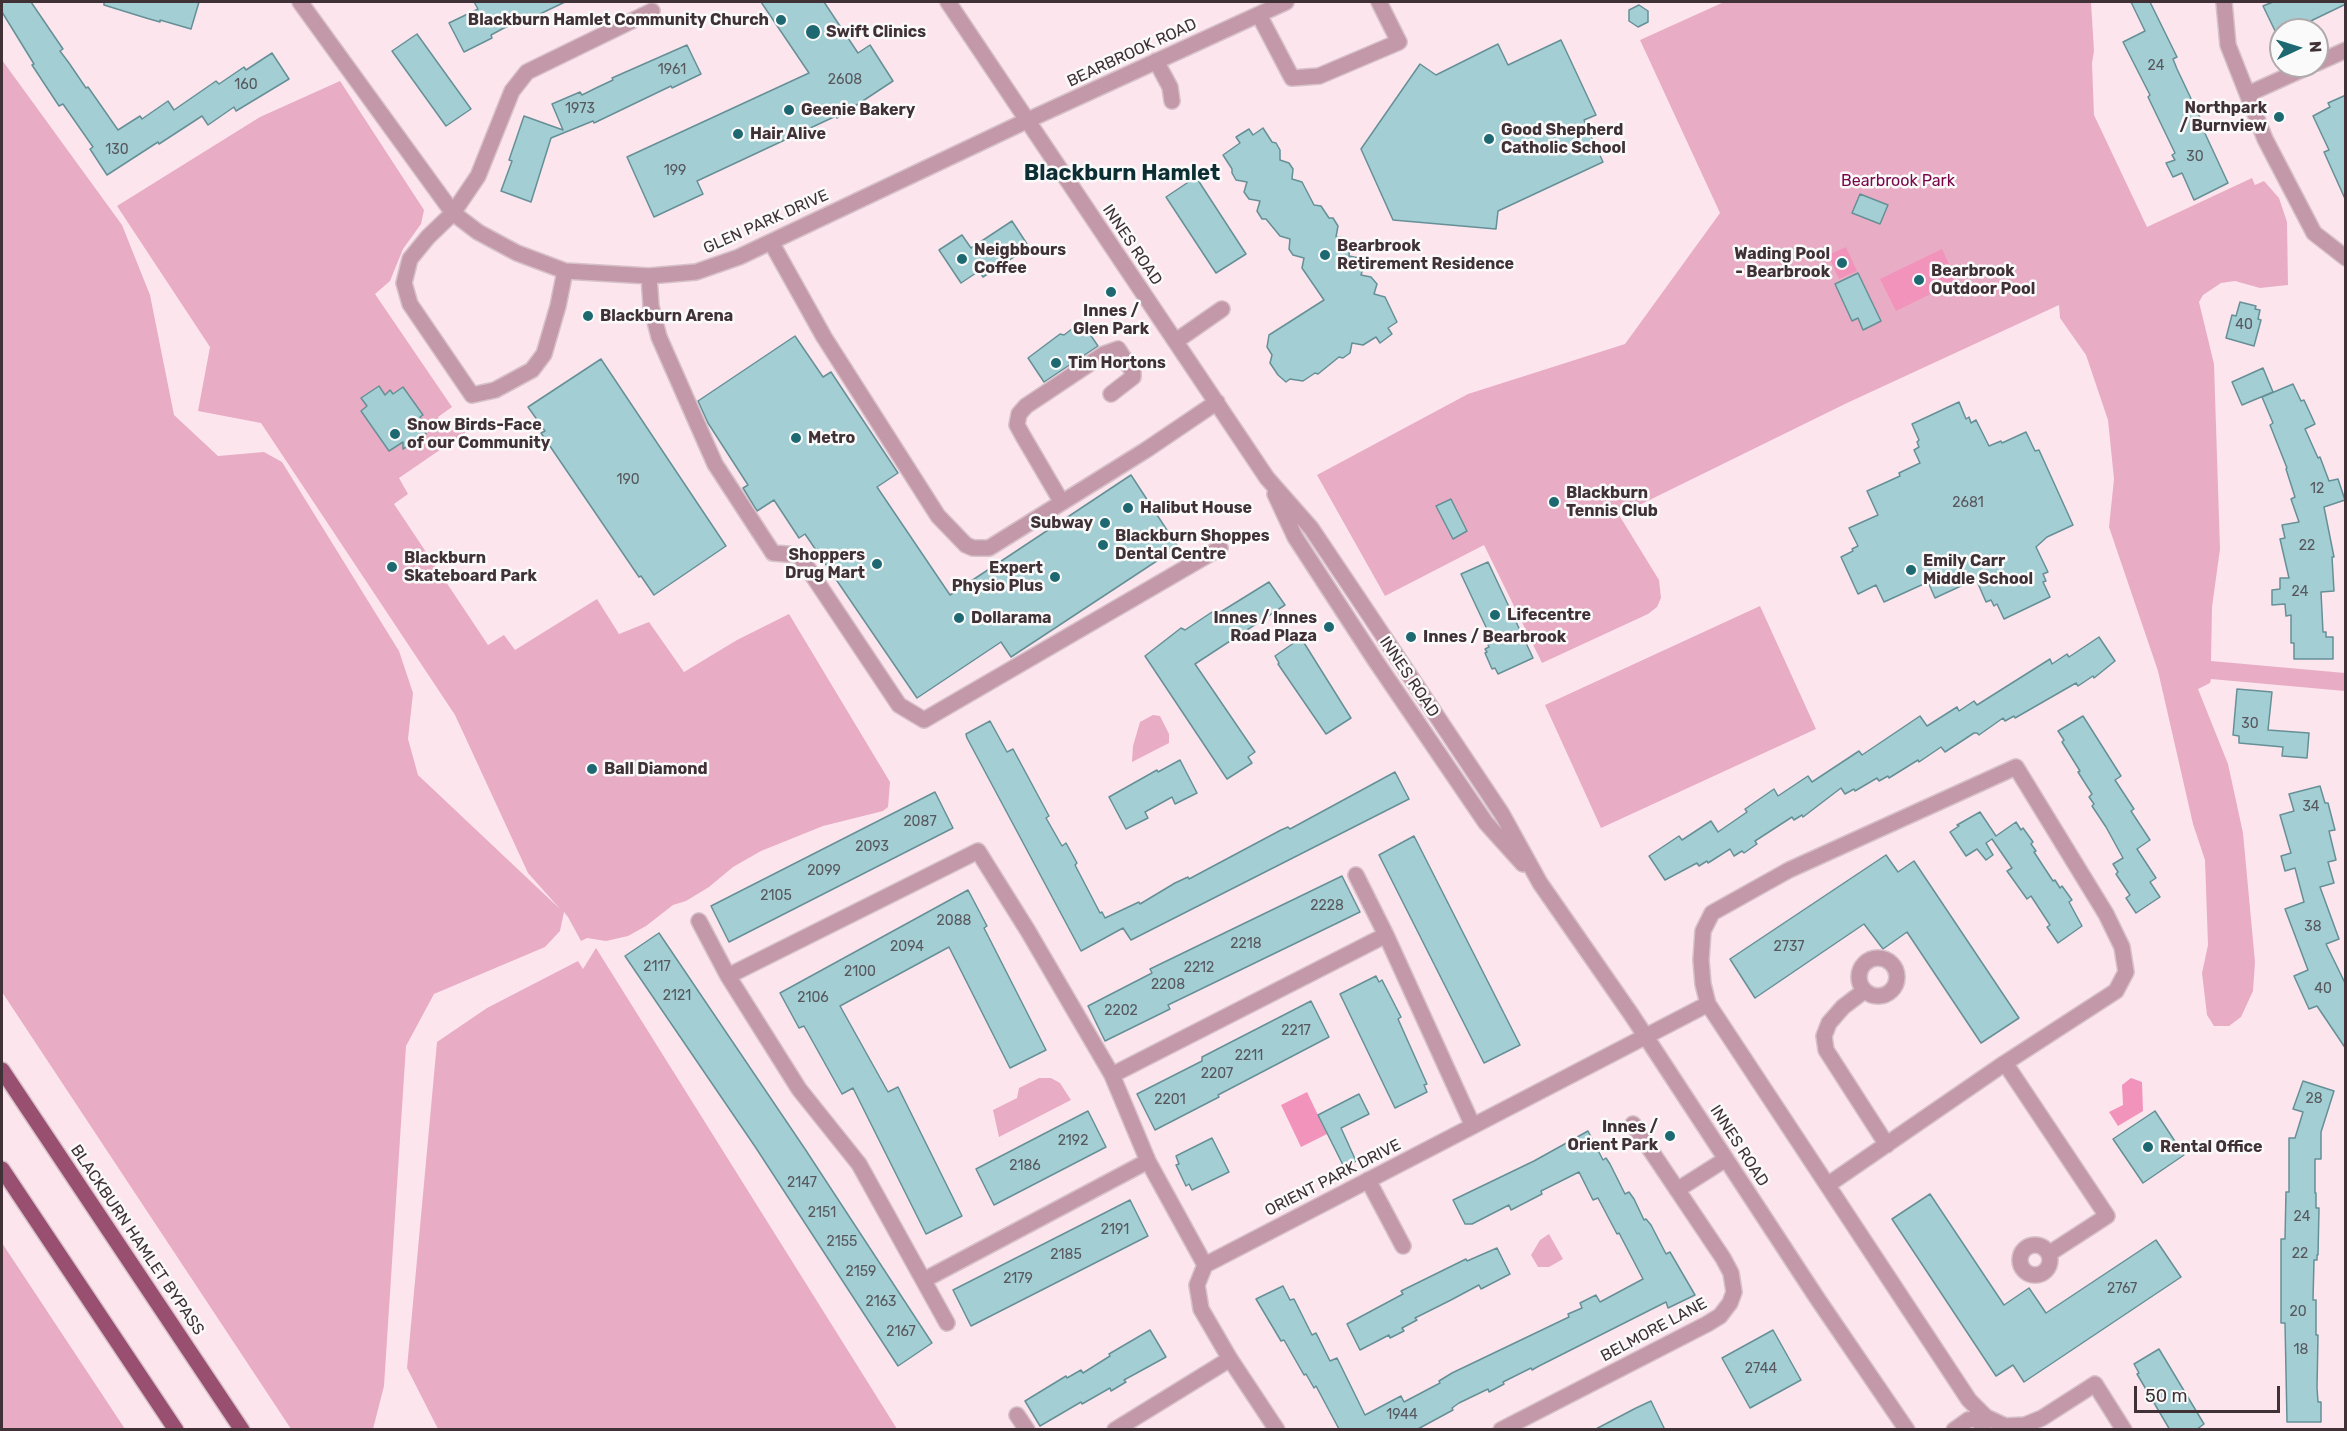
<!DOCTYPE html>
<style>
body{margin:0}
#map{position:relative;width:2347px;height:1431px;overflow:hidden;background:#fde5ee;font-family:Rubik,sans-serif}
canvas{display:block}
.frame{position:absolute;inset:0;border:3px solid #403137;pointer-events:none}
.north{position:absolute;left:2269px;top:18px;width:60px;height:60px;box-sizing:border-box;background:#fafafa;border:2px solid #b0aaac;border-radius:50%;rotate:86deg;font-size:16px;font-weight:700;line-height:24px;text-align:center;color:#403137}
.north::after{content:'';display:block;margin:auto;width:21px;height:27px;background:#1d6871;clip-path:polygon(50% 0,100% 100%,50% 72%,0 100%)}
.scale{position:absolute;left:2134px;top:1386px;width:146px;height:27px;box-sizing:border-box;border:3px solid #403137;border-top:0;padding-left:8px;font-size:18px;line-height:21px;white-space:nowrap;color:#403137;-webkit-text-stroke:4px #fafafa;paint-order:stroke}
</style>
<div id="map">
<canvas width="2347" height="1431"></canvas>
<div class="frame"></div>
<div class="north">N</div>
<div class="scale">50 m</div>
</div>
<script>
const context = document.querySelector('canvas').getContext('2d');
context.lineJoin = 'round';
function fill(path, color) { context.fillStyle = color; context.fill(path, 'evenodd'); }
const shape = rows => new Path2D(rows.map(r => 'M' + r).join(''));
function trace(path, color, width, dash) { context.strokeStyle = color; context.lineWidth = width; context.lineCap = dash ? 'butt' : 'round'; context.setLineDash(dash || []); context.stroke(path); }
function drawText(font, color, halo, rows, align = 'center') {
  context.font = font + ' Rubik,sans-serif'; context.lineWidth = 5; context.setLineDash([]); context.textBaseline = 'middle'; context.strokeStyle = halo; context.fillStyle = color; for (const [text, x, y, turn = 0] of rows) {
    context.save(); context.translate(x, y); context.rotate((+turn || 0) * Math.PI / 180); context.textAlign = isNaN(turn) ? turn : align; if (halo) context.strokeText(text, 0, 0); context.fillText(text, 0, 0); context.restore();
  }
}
fill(shape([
 [1724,2,2091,2,2094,51,2092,63,2094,115,2147,227,2252,178,2255,185,2264,181,2279,198,2287,222,2288,285,2260,288,2235,281,2221,283,2203,295,2199,302,2214,364,2220,549,2212,607,2211,661,2345,673,2345,691,2211,679,2210,683,2198,689,2228,764,2243,833,2255,962,2253,991,2241,1017,2229,1026,2214,1026,2207,1015,2202,973,2208,945,2205,860,2193,824,2158,671,2109,527,2114,479,2108,420,2086,355,2060,318,2059,305,1847,403,1619,515,1659,580,1661,598,1657,607,1648,614,1542,663,1484,545,1385,596,1317,475,1468,394,1625,344,1720,213,1640,40],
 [2,60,122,225,150,295,174,415,218,456,264,452,282,462,399,651,413,693,408,739,418,775,560,909,528,873,455,715,261,423,198,411,210,347,117,206,260,117,340,81,424,210,421,224,403,249,390,281,375,294,452,407,438,417,447,433,462,425,466,432,399,478,408,494,394,504,488,645,504,635,515,650,597,599,619,634,649,622,684,672,737,640,789,614,890,782,888,807,883,811,823,826,761,851,733,867,709,887,686,901,673,905,646,926,628,936,606,941,587,938,581,941,568,917,564,912,560,931,545,947,434,994,406,1046,384,1386,373,1429,291,1429,2,992],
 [1760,606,1816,729,1601,828,1545,705],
 [1153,715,1160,716,1169,734,1169,743,1132,762,1133,746,1140,722],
 [596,948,897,1429,438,1429,407,1368,437,1042,487,1008,578,961,583,969],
 [1039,1078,1051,1078,1060,1083,1071,1100,999,1137,993,1110,1017,1098,1019,1088],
 [1549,1234,1563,1259,1549,1267,1538,1267,1531,1255,1540,1240],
 [2,1243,125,1429,2,1429]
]), '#e8adc4');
fill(shape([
 [1846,247,1857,271,1839,279,1828,255],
 [1942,249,1957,281,1896,311,1880,279],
 [2131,1078,2142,1082,2143,1111,2118,1126,2109,1112,2123,1105,2122,1085],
 [1307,1092,1327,1134,1301,1147,1281,1105]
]), '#f293bc');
const building = shape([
 [2,2,31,2,63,49,60,51,69,63,86,88,88,87,118,130,140,116,142,119,168,101,174,110,216,81,219,84,244,67,246,70,272,53,289,79,236,111,234,107,208,125,202,116,159,144,158,142,107,175,90,149,93,147,63,104,59,106,32,65,34,64,2,12,2,2],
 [104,2,199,2,191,29,160,20,160,22,146,18,104,5,104,2],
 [474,2,565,2,519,24,518,22,504,28,491,35,492,38,464,52,449,23,478,9,474,2],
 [761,2,824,2,858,53,870,45,893,81,837,118,836,116,697,181,703,194,654,217,627,157,809,73,761,2],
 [2131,2,2150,2,2177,57,2173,59,2177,69,2204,126,2202,127,2228,183,2194,200,2182,173,2173,177,2166,163,2175,160,2172,155,2175,153,2148,97,2150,95,2123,42,2145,31,2131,2],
 [2273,2,2346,2,2346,4,2292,30,2281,30,2281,35,2278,37,2263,6,2273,2],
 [1639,5,1648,11,1648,22,1638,27,1629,21,1629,10,1639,5],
 [417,34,471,109,446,126,392,51,417,34],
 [1561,40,1596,115,1584,120,1603,162,1498,211,1496,229,1393,220,1361,149,1420,64,1436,75,1498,44,1508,65,1561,40],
 [687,45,701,74,672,88,671,86,594,123,593,121,551,138,531,202,501,191,512,161,509,160,524,116,563,130,552,104,580,92,582,95,596,88,613,80,612,78,687,45],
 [2346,95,2346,201,2324,152,2329,150,2313,116,2330,107,2328,103,2346,95],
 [1263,128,1272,142,1276,143,1280,150,1280,160,1289,163,1293,169,1292,179,1302,182,1314,205,1321,206,1329,218,1333,218,1338,226,1336,237,1346,238,1350,245,1349,256,1359,258,1364,265,1361,275,1371,277,1377,284,1374,294,1385,297,1397,322,1388,328,1392,334,1380,343,1376,337,1363,345,1352,343,1350,353,1343,358,1339,357,1318,374,1315,373,1303,381,1290,379,1286,382,1278,375,1270,363,1272,355,1267,347,1269,335,1324,300,1302,268,1304,258,1293,255,1289,249,1290,239,1280,236,1266,219,1262,219,1257,211,1260,201,1249,199,1244,192,1247,182,1236,180,1232,173,1232,169,1223,155,1240,143,1236,137,1249,129,1253,135,1263,128],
 [1196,177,1246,254,1216,273,1166,197,1196,177],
 [1860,194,1888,205,1880,224,1852,213,1860,194],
 [1012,221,1029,247,983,277,979,271,961,283,939,250,962,235,971,248,1012,221],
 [1858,273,1881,321,1863,330,1858,318,1852,321,1835,284,1858,273],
 [2240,302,2256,306,2255,309,2260,310,2258,319,2261,320,2254,346,2226,338,2232,315,2236,316,2240,302],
 [1077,325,1085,327,1098,346,1044,382,1028,358,1060,334,1064,335,1077,325],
 [795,336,823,377,831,372,898,473,877,487,950,595,1131,475,1178,547,1011,657,1001,642,917,698,805,534,799,538,774,500,757,511,743,488,748,485,708,423,698,401,795,336],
 [601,359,726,546,654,595,641,576,639,577,541,433,545,431,528,407,601,359],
 [2263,368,2273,392,2242,405,2232,382,2263,368],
 [2293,384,2301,401,2304,400,2315,424,2305,429,2318,458,2320,457,2329,481,2338,479,2345,500,2324,507,2334,557,2332,557,2334,591,2321,592,2323,632,2326,632,2326,637,2333,637,2333,659,2294,659,2294,643,2291,643,2291,615,2286,616,2285,604,2272,605,2272,590,2280,589,2280,578,2289,578,2280,539,2285,538,2282,525,2299,522,2291,499,2295,497,2286,469,2287,468,2270,425,2273,423,2262,397,2293,384],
 [379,386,385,395,390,390,393,394,403,387,423,415,420,417,426,426,423,429,426,434,403,449,403,442,389,451,361,411,367,406,361,398,379,386],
 [1959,402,1966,419,1969,417,1971,423,1976,420,1989,446,2001,441,2002,443,2026,432,2035,451,2039,450,2073,525,2047,537,2036,547,2048,572,2043,574,2046,581,2043,582,2050,597,2004,619,1997,604,1994,606,1991,600,1986,602,1976,579,1935,598,1928,582,1884,602,1876,585,1858,594,1841,557,1853,551,1852,549,1858,546,1849,528,1878,515,1867,491,1900,476,1899,473,1920,463,1914,450,1919,447,1917,442,1919,440,1912,424,1959,402],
 [1451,499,1467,531,1453,539,1436,506,1451,499],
 [1488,562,1533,658,1498,674,1495,668,1492,669,1485,653,1487,652,1485,649,1489,647,1488,645,1493,642,1461,574,1488,562],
 [1269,582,1285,605,1195,664,1255,752,1248,757,1252,763,1227,779,1145,656,1181,628,1185,630,1212,612,1214,616,1269,582],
 [2099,637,2115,661,2094,678,2093,676,2078,686,2076,683,2015,718,2014,716,2005,721,2003,718,1979,735,1977,733,1974,733,1945,752,1941,747,1919,762,1918,760,1889,778,1888,776,1879,781,1877,778,1855,791,1854,789,1845,794,1841,788,1803,817,1802,815,1794,820,1792,817,1755,841,1757,844,1744,853,1742,851,1734,856,1730,849,1708,863,1707,861,1699,866,1697,863,1665,880,1649,856,1679,836,1682,840,1711,821,1718,832,1747,812,1745,809,1774,789,1778,796,1808,776,1812,782,1859,751,1862,755,1920,716,1927,726,1957,707,1959,711,1974,701,1977,705,2050,659,2052,664,2067,654,2069,657,2099,637],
 [1301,638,1351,718,1326,734,1278,664,1279,663,1275,656,1301,638],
 [2237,689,2272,692,2268,730,2309,733,2307,758,2282,756,2283,747,2239,743,2239,736,2233,735,2237,689],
 [2083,716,2121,776,2115,780,2134,809,2131,811,2150,840,2137,849,2156,878,2150,882,2160,897,2136,913,2126,898,2130,895,2116,874,2118,872,2113,864,2123,858,2106,827,2092,806,2094,804,2089,797,2092,794,2078,772,2080,771,2062,742,2064,740,2058,731,2083,716],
 [990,721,1007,752,1013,749,1049,816,1046,818,1062,846,1066,843,1077,863,1075,865,1100,913,1102,912,1105,918,1139,902,1140,904,1175,883,1188,877,1189,879,1281,830,1288,827,1290,829,1395,772,1409,799,1131,940,1123,928,1081,951,967,738,966,734,990,721],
 [1180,760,1197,793,1175,804,1172,797,1145,812,1148,818,1126,829,1109,797,1157,770,1158,772,1180,760],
 [2320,786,2325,803,2328,803,2335,830,2329,831,2336,860,2328,862,2334,883,2320,887,2339,939,2326,944,2346,985,2346,1049,2317,1006,2309,1009,2294,976,2308,970,2285,909,2304,902,2295,868,2285,871,2281,856,2291,853,2280,815,2294,811,2289,794,2320,786],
 [935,792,953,828,729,942,711,906,935,792],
 [1980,812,1996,836,2016,822,2021,830,2023,828,2033,842,2031,844,2036,851,2034,852,2053,881,2055,880,2060,888,2062,886,2072,900,2069,902,2082,926,2058,943,2047,927,2050,925,2031,896,2027,899,2007,871,2012,868,1992,839,1986,843,1993,855,1986,860,1977,849,1966,856,1950,832,1959,826,1957,825,1980,812],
 [1414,836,1520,1045,1484,1063,1379,855,1414,836],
 [1886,855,1898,872,1914,861,2019,1018,1981,1043,1907,932,1883,949,1864,924,1755,998,1730,959,1886,855],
 [1342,876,1360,912,1168,1005,1170,1009,1105,1041,1088,1006,1152,973,1150,969,1342,876],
 [968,890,987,926,984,928,1046,1050,1010,1068,949,947,840,1006,888,1092,898,1087,962,1216,926,1234,853,1088,842,1094,804,1026,799,1028,780,993,968,890],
 [659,933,805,1149,932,1343,898,1366,756,1148,625,956,659,933],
 [1376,976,1379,982,1382,980,1401,1017,1398,1019,1427,1084,1424,1085,1427,1092,1395,1108,1340,994,1376,976],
 [1311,1001,1329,1037,1218,1095,1219,1097,1155,1130,1137,1094,1202,1061,1202,1057,1311,1001],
 [2303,1081,2334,1091,2321,1132,2321,1159,2315,1159,2315,1193,2316,1193,2316,1208,2319,1208,2318,1255,2317,1255,2317,1260,2314,1260,2313,1300,2316,1300,2316,1335,2318,1335,2317,1388,2318,1402,2321,1402,2321,1422,2287,1422,2285,1323,2281,1323,2281,1239,2285,1239,2286,1192,2289,1192,2289,1138,2295,1138,2303,1112,2293,1109,2303,1081],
 [1359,1094,1369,1114,1341,1128,1356,1161,1344,1167,1318,1115,1359,1094],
 [1088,1111,1106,1147,994,1205,976,1169,1088,1111],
 [2155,1111,2184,1155,2143,1183,2113,1139,2155,1111],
 [1588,1131,1603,1160,1606,1158,1610,1164,1625,1194,1629,1192,1634,1199,1644,1220,1646,1219,1651,1225,1666,1254,1670,1252,1695,1295,1668,1308,1666,1302,1539,1366,1532,1370,1531,1368,1503,1382,1504,1384,1489,1392,1488,1389,1459,1403,1452,1408,1453,1410,1416,1430,1337,1430,1339,1429,1316,1386,1314,1388,1306,1374,1304,1375,1284,1340,1281,1341,1256,1299,1283,1286,1290,1300,1294,1299,1312,1335,1316,1333,1330,1361,1337,1358,1365,1415,1401,1396,1404,1402,1440,1383,1439,1381,1452,1373,1569,1317,1568,1314,1582,1308,1580,1303,1596,1295,1600,1302,1643,1279,1619,1233,1617,1234,1598,1198,1593,1200,1579,1172,1541,1191,1542,1194,1511,1210,1509,1205,1472,1224,1465,1224,1453,1200,1534,1161,1588,1131],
 [1212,1138,1229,1172,1192,1190,1189,1184,1186,1186,1176,1165,1179,1164,1176,1156,1212,1138],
 [1930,1194,2004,1305,2029,1288,2046,1313,2156,1240,2181,1277,2024,1382,2013,1365,1996,1376,1892,1219,1930,1194],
 [1130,1200,1148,1236,971,1326,953,1290,1130,1200],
 [1497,1248,1510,1274,1481,1289,1479,1285,1451,1300,1415,1318,1417,1320,1402,1328,1404,1331,1390,1338,1389,1335,1360,1350,1347,1324,1403,1294,1401,1291,1466,1259,1467,1261,1497,1248],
 [1150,1330,1166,1357,1124,1380,1126,1382,1111,1391,1110,1388,1082,1404,1081,1402,1040,1426,1025,1401,1066,1376,1067,1378,1081,1370,1083,1373,1110,1356,1109,1354,1150,1330],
 [1773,1330,1801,1380,1750,1408,1722,1358,1773,1330],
 [2159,1349,2204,1424,2196,1430,2170,1430,2137,1374,2139,1373,2134,1364,2159,1349],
 [1651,1401,1665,1430,1594,1430,1636,1408,1651,1401]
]);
fill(building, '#a2ced4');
trace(building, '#669096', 1.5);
const minor = shape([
 [300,2,453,213,478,232,517,253,565,271,649,276,696,272,739,257,1026,121,1286,2],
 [948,2,1267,478,1311,528,1356,595,1502,814,1540,883,1631,1014,1817,1298,1907,1430],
 [2224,2,2228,45,2265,139,2314,233,2346,258],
 [1259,15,1292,78,1319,76,1399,42,1379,2],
 [1156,61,1170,87,1172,101],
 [2317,63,2346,50],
 [2248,94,2310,66],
 [771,242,824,337,938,516,966,545,973,548,989,548,1146,450,1217,402],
 [565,271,558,306,544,354,532,370,495,390,472,395,410,304,404,283,410,259,428,237,453,213,478,176,512,91,527,72,652,11],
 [649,276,651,306,659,337,715,464,773,553,799,555,899,705,924,720,1220,548],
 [1176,341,1222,309],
 [1275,494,1295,537,1375,660,1486,823,1523,864],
 [1061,501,1023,436,1017,425,1019,414,1026,406,1104,354,1118,349,1133,372,1133,377,1111,394],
 [1356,875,1386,935,1473,1126],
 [699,921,728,976,799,1089,859,1164,947,1323],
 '1859 977a19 19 0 1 1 38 0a19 19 0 1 1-38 0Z',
 [728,976,978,851,1028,931,1112,1075,1148,1161,1205,1265],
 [1864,991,1843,1007,1829,1023,1824,1036,1826,1050,1887,1145],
 [2005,1063,2116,991,2126,972,2122,947,2106,914,2016,767,1789,870,1712,913,1703,931,1701,960,1703,984,1708,1004,1969,1400,1986,1417,2005,1426,2025,1425,2042,1418,2095,1384,2124,1430],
 [1112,1075,1386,935],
 [1368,1180,1403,1246],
 [1829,1184,2005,1063,2107,1216,2050,1253],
 [1677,1190,1726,1159],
 '2020 1260a15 15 0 1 1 30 0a15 15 0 1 1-30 0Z',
 [924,1280,1148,1161],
 [1017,1415,1027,1430],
 [1115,1430,1230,1359],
 [1277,1430,1230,1359,1201,1309,1197,1285,1205,1265,1708,1004],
 [1501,1430,1707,1324,1720,1316,1730,1303,1734,1292,1731,1273,1723,1258,1633,1124],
 [1954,1430,1968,1420,1986,1417,1981,1430]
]);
const major = shape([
 [2,1070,242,1430],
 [2,1169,176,1430]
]);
trace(minor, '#d7c1c9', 18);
trace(major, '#d7c1c9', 18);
trace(minor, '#c398a9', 15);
trace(major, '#995070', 15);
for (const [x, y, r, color] of [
 [781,20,6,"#1d6871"],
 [813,32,8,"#1d6871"],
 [789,110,6,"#1d6871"],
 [2279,117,6,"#1d6871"],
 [738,134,6,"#1d6871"],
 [1489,139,6,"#1d6871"],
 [1325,255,6,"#1d6871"],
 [962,259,6,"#1d6871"],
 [1842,263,6,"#1d6871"],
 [1919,280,6,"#1d6871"],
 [1111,292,6,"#1d6871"],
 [588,316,6,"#1d6871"],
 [1056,363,6,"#1d6871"],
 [395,434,6,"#1d6871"],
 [796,438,6,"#1d6871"],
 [1554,502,6,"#1d6871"],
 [1128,508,6,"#1d6871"],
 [1105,523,6,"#1d6871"],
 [1103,545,6,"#1d6871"],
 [877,564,6,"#1d6871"],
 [392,567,6,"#1d6871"],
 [1911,570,6,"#1d6871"],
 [1055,577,6,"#1d6871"],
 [1495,615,6,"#1d6871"],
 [959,618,6,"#1d6871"],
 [1329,627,6,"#1d6871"],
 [1411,637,6,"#1d6871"],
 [592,769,6,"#1d6871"],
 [1670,1136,6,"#1d6871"],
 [2148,1147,6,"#1d6871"]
]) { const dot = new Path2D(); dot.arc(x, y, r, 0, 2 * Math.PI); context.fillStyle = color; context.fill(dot); trace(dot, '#fafafa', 2); }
drawText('14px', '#58585e', null, [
 ["24",2156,66],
 ["1961",672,70],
 ["2608",845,80],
 ["160",246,85],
 ["1973",580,109],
 ["130",117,150],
 ["30",2195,157],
 ["199",675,171],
 ["40",2244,325],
 ["190",628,480],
 ["12",2317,489],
 ["2681",1968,503],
 ["22",2307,546],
 ["24",2300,592],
 ["30",2250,724],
 ["34",2311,807],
 ["2087",920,822],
 ["2093",872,847],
 ["2099",824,871],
 ["2105",776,896],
 ["2228",1327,906],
 ["2088",954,921],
 ["38",2313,927],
 ["2218",1246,944],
 ["2094",907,947],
 ["2737",1789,947],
 ["2117",657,967],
 ["2212",1199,968],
 ["2100",860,972],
 ["2208",1168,985],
 ["40",2323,989],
 ["2121",677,996],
 ["2106",813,998],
 ["2202",1121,1011],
 ["2217",1296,1031],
 ["2211",1249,1056],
 ["2207",1217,1074],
 ["28",2314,1099],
 ["2201",1170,1100],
 ["2192",1073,1141],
 ["2186",1025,1166],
 ["2147",802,1183],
 ["2151",822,1213],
 ["24",2302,1217],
 ["2191",1115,1230],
 ["2155",842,1242],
 ["22",2300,1254],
 ["2185",1066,1255],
 ["2159",861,1272],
 ["2179",1018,1279],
 ["2767",2122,1289],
 ["2163",881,1302],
 ["20",2298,1312],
 ["2167",901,1332],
 ["18",2301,1350],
 ["2744",1761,1369],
 ["1944",1402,1415]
]);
drawText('bold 16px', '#403137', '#fafafa', [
 ["Blackburn Hamlet Community Church",769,20,"right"],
 ["Swift Clinics",826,32],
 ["Northpark",2267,108,"right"],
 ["/ Burnview",2267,126,"right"],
 ["Geenie Bakery",801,110],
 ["Good Shepherd",1501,130],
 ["Catholic School",1501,148],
 ["Hair Alive",750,134],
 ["Bearbrook",1337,246],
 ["Retirement Residence",1337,264],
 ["Neigbbours",974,250],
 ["Coffee",974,268],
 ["Wading Pool",1830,254,"right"],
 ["- Bearbrook",1830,272,"right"],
 ["Bearbrook",1931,271],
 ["Outdoor Pool",1931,289],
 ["Innes /",1111,311,"center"],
 ["Glen Park",1111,329,"center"],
 ["Blackburn Arena",600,316],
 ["Tim Hortons",1068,363],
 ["Snow Birds-Face",407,425],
 ["of our Community",407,443],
 ["Metro",808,438],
 ["Blackburn",1566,493],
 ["Tennis Club",1566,511],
 ["Halibut House",1140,508],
 ["Subway",1093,523,"right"],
 ["Blackburn Shoppes",1115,536],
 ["Dental Centre",1115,554],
 ["Shoppers",865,555,"right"],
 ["Drug Mart",865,573,"right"],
 ["Blackburn",404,558],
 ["Skateboard Park",404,576],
 ["Emily Carr",1923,561],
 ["Middle School",1923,579],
 ["Expert",1043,568,"right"],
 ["Physio Plus",1043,586,"right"],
 ["Lifecentre",1507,615],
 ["Dollarama",971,618],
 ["Innes / Innes",1317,618,"right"],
 ["Road Plaza",1317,636,"right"],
 ["Innes / Bearbrook",1423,637],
 ["Ball Diamond",604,769],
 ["Innes /",1658,1127,"right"],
 ["Orient Park",1658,1145,"right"],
 ["Rental Office",2160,1147]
], 'left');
drawText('16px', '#403137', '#fafafa', [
 ["BEARBROOK ROAD",1132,53,-25],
 ["GLEN PARK DRIVE",766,222,-24],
 ["INNES ROAD",1132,245,56],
 ["INNES ROAD",1409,677,56],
 ["INNES ROAD",1739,1146,57],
 ["ORIENT PARK DRIVE",1333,1178,-27],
 ["BLACKBURN HAMLET BYPASS",137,1240,56],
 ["BELMORE LANE",1654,1330,-28]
]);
drawText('16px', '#7a064a', '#fafafa', [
 ["Bearbrook Park",1898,181]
]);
drawText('bold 22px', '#0d2f34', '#fafafa', [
 ["Blackburn Hamlet",1122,174]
]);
</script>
